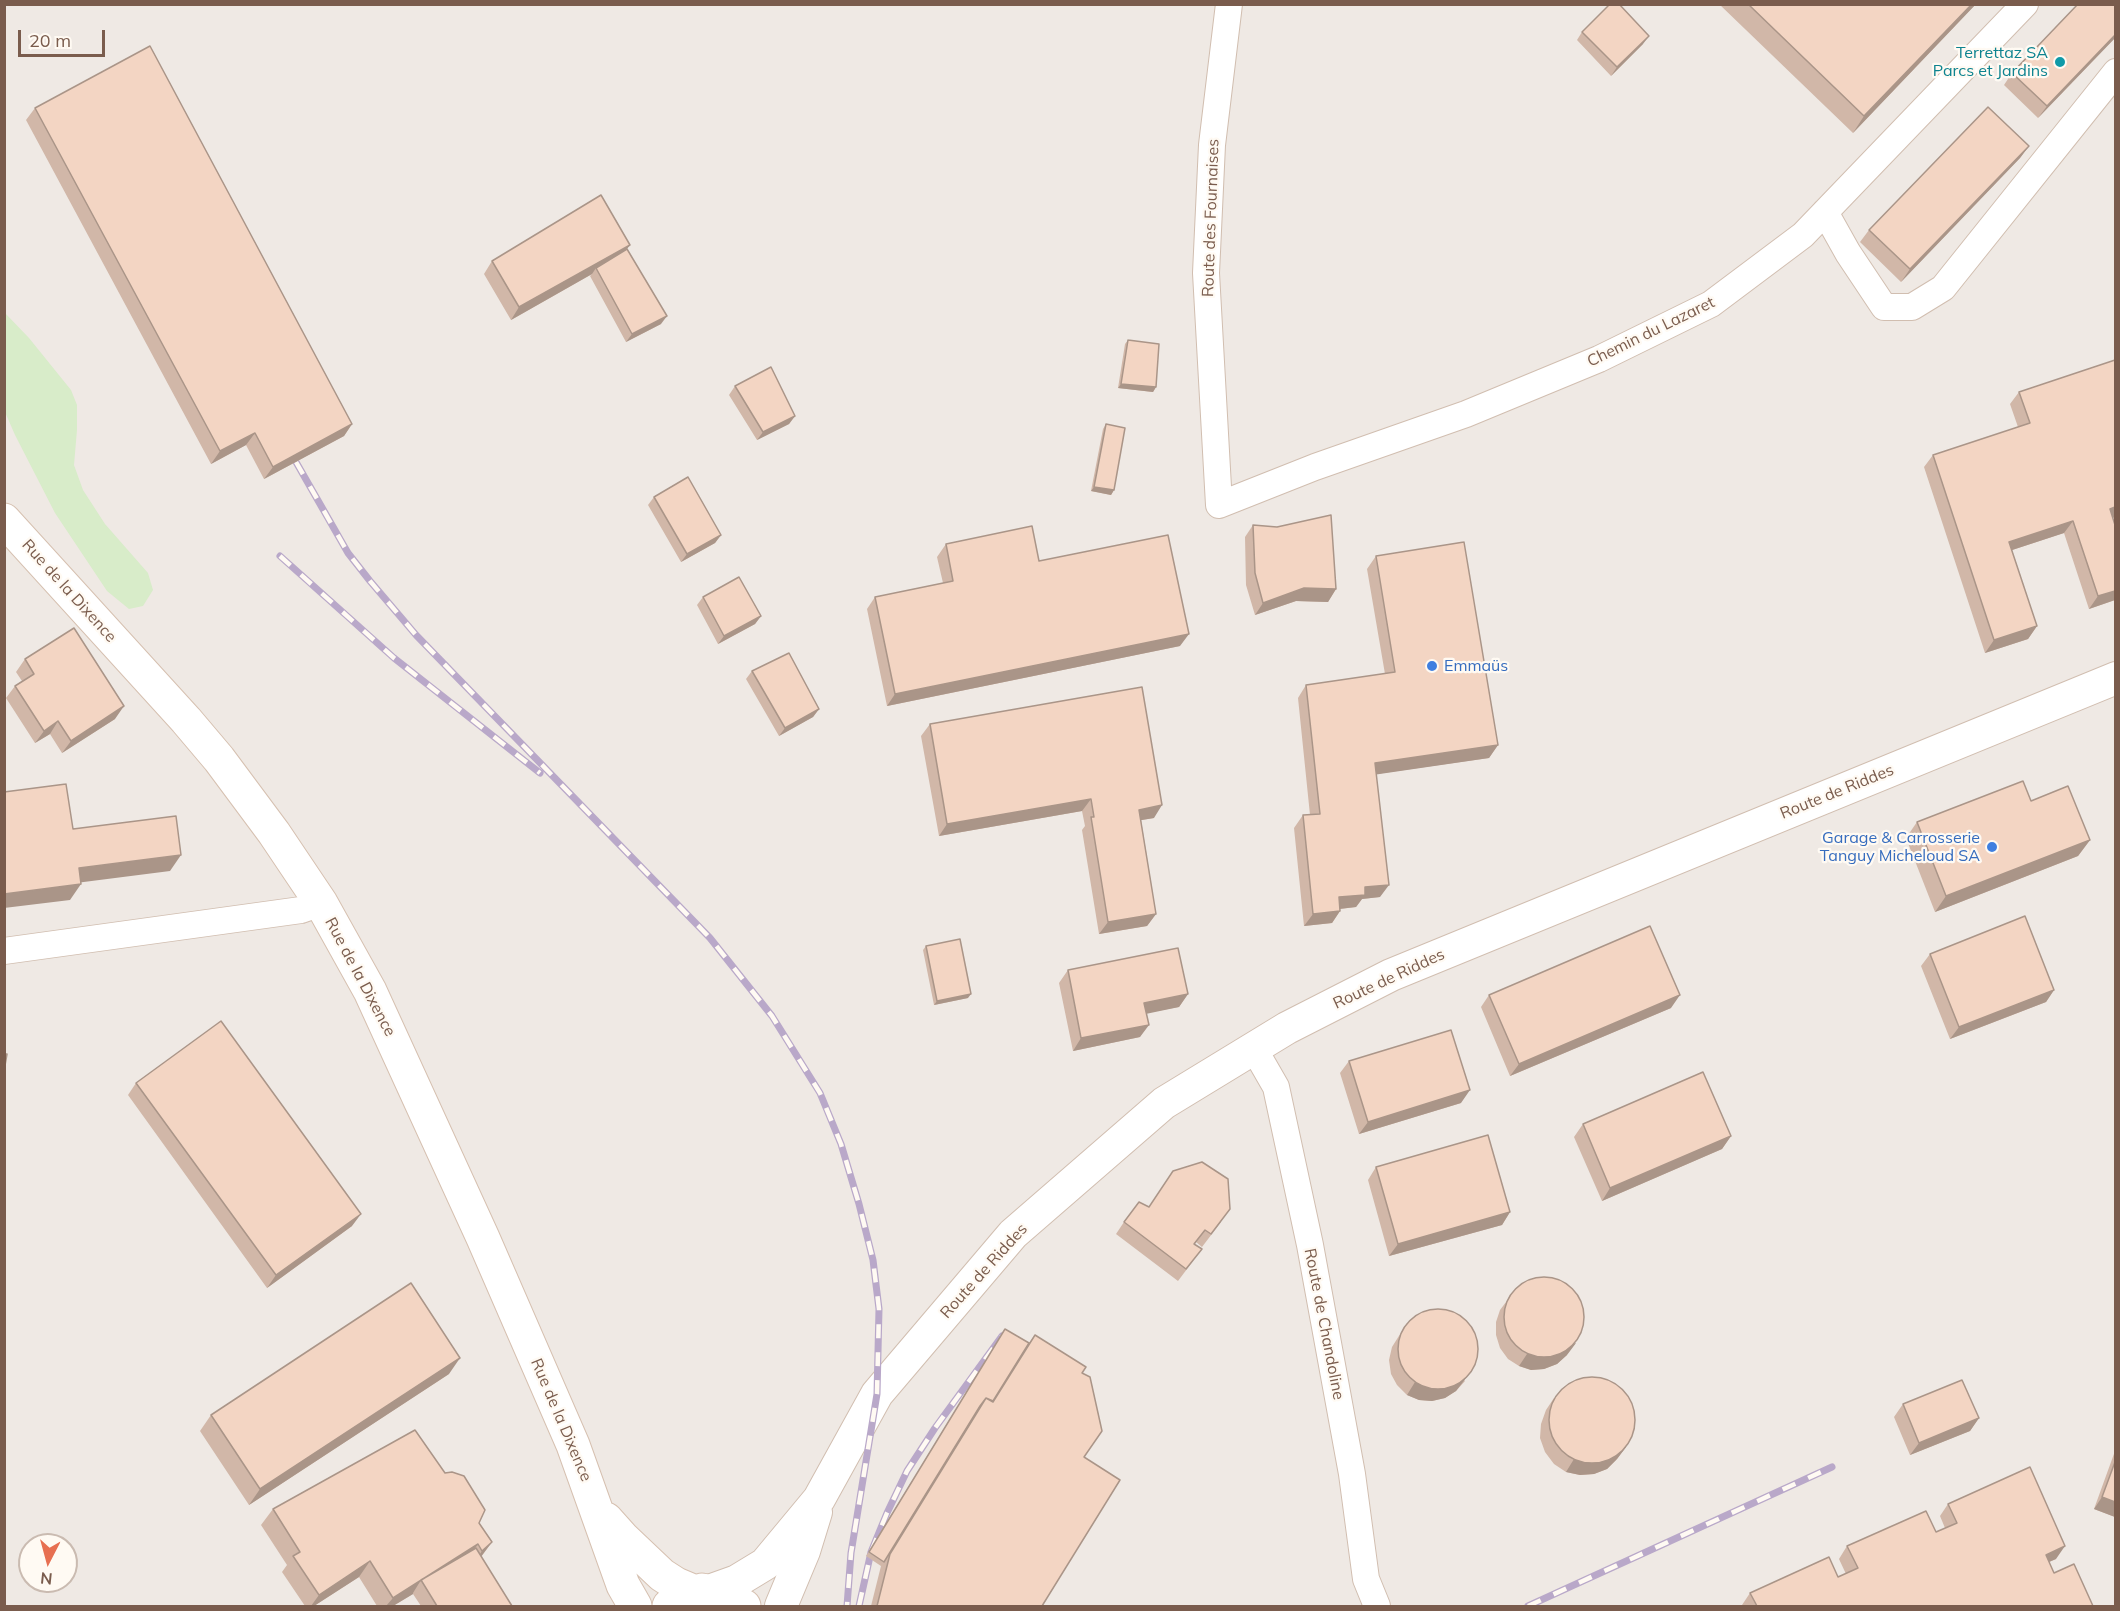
<!DOCTYPE html>
<meta charset="utf-8">
<style>
body{margin:0}
#map{position:relative;width:2120px;height:1611px;overflow:hidden;background:#fdf6ec;font-family:Mulish,sans-serif}
canvas{display:block}
.frame{position:absolute;inset:0;border:6px solid #7a5c4d;pointer-events:none}
.north{position:absolute;left:18px;top:1533px;width:60px;height:60px;box-sizing:border-box;background:#fffaf3;border:2px solid #cabbb1;border-radius:50%;rotate:186deg;font-size:16px;font-weight:700;line-height:24px;text-align:center;color:#7a5c4d}
.north::after{content:'';display:block;margin:auto;width:21px;height:27px;background:#e76f51;clip-path:polygon(50% 0,100% 100%,50% 72%,0 100%)}
.scale{position:absolute;left:18px;top:30px;width:87px;height:27px;box-sizing:border-box;border:3px solid #7a5c4d;border-top:0;padding-left:8px;font-size:18px;line-height:21px;white-space:nowrap;color:#7a5c4d;-webkit-text-stroke:4px #fffaf3;paint-order:stroke}
</style>
<div id="map">
<canvas width="2120" height="1611"></canvas>
<div class="frame"></div>
<div class="north">N</div>
<div class="scale">20 m</div>
</div>
<script>
const context = document.querySelector('canvas').getContext('2d');
context.lineJoin = 'round';
function fill(path, color) { context.fillStyle = color; context.fill(path, 'evenodd'); }
const shape = rows => new Path2D(rows.map(r => 'M' + r).join(''));
function trace(path, color, width, dash) { context.strokeStyle = color; context.lineWidth = width; context.lineCap = dash ? 'butt' : 'round'; context.setLineDash(dash || []); context.stroke(path); }
function drawText(font, color, halo, rows, align = 'center') {
  context.font = font + ' Mulish,sans-serif'; context.lineWidth = 4.5; context.setLineDash([]); context.textBaseline = 'middle'; context.strokeStyle = halo; context.fillStyle = color; for (const [text, x, y, turn = 0] of rows) {
    context.save(); context.translate(x, y); context.rotate((+turn || 0) * Math.PI / 180); context.textAlign = isNaN(turn) ? turn : align; if (halo) context.strokeText(text, 0, 0); context.fillText(text, 0, 0); context.restore();
  }
}
fill(shape([
 [5,5,2115,5,2115,1606,5,1606],
 [30,1545,66,1545,66,1581,30,1581]
]), '#efe9e4');
fill(shape([
 [4,312,29,338,71,390,77,405,77,430,74,465,83,490,105,524,148,573,153,590,143,606,129,609,107,591,55,513,15,435,5,412]
]), '#d8ecc9');
const minor = shape([
 [1229,4,1212,145,1206,273,1219,505,1315,467,1466,414,1599,359,1711,304,1803,235,2025,4],
 [1825,212,1848,253,1884,307,1912,307,1943,288,2116,72],
 [4,951,301,910,321,903],
 [1253,1047,1276,1087,1310,1245,1352,1474,1366,1579,1377,1606]
]);
const tertiary = shape([
 [709,1591,737,1581,765,1564,819,1499,877,1394,1013,1234,1164,1103,1287,1028,1391,975,2116,678],
 [781,1606,804,1551,816,1512]
]);
const secondary = shape([
 [4,520,186,720,219,759,274,833,321,903,370,991,483,1238,573,1445,623,1585,635,1606],
 [606,1519,623,1538,662,1575,676,1584,695,1592],
 [669,1606,677,1599,702,1590,727,1597,744,1606]
]);
trace(minor, '#d1beb0', 28);
trace(tertiary, '#d1beb0', 34);
trace(secondary, '#d6c0b0', 35);
trace(minor, '#fff', 26);
trace(tertiary, '#fff', 32);
trace(secondary, '#fff', 33);
const rail = shape([
 [296,462,348,553,370,581,416,635,710,938,772,1016,820,1093,841,1144,859,1204,873,1260,879,1309,877,1394,851,1553,847,1606],
 [280,556,394,658,540,773],
 [859,1606,871,1552,887,1513,907,1471,935,1428,1002,1336],
 [1528,1606,1832,1467]
]);
trace(rail, '#b9a8c9', 7);
trace(rail, '#fffaf3', 4.5, [14]);
fill(shape([
 [1719,4,1976,4,1853,133],
 [2115,4,2115,38,2038,118,2004,85,2012,73],
 [1582,32,1643,44,1611,76,1577,40],
 [35,108,352,424,344,436,264,479,246,445,211,464,26,120],
 [2029,146,2020,158,1901,282,1860,242,1869,230],
 [627,249,661,324,626,342,590,276,592,274,511,320,484,274,492,261],
 [1128,340,1156,387,1153,392,1118,388,1125,344],
 [2115,360,2115,517,2113,518,2115,600,2089,609,2064,533,2012,550,2037,626,2028,639,1985,653,1924,467,1933,455,2018,427,2010,404,2019,392],
 [735,386,795,416,789,424,757,440,729,395],
 [1106,424,1114,490,1111,495,1091,491,1103,429],
 [654,497,721,535,715,543,681,562,648,505],
 [1253,525,1336,589,1328,602,1296,601,1255,615,1246,585,1245,537],
 [946,544,1039,561,1180,646,887,706,867,609,875,597,943,583,937,557],
 [1376,556,1498,745,1489,758,1376,774,1380,897,1362,899,1356,907,1340,909,1340,911,1332,923,1304,926,1294,828,1303,815,1310,815,1298,698,1306,685,1385,674,1367,569],
 [703,597,761,616,755,624,718,644,697,605],
 [25,659,115,719,62,753,50,734,35,743,6,698,15,686,22,681,16,672],
 [752,671,819,709,813,717,779,736,746,679],
 [930,724,1154,818,1141,820,1156,914,1147,926,1099,934,1082,830,1085,826,1082,811,939,836,921,736],
 [1917,822,2090,840,2078,856,1935,912,1906,838],
 [926,946,968,998,934,1005,923,950],
 [1930,954,2054,990,2046,1002,1950,1039,1921,966],
 [1068,970,1188,994,1179,1007,1146,1013,1140,1037,1073,1051,1059,983],
 [1489,995,1671,1008,1510,1076,1481,1007],
 [1349,1061,1461,1103,1359,1134,1340,1073],
 [136,1083,352,1226,267,1288,128,1095],
 [1583,1124,1731,1136,1722,1149,1602,1201,1574,1137],
 [1376,1167,1510,1212,1502,1225,1389,1256,1368,1180],
 [1148,1207,1221,1222,1202,1247,1196,1242,1195,1244,1193,1261,1178,1281,1116,1234,1124,1222],
 [1509,1298,1567,1355,1557,1364,1544,1369,1531,1370,1519,1366,1508,1359,1500,1348,1496,1335,1496,1322,1500,1310],
 [1407,1323,1465,1381,1456,1391,1445,1398,1432,1401,1419,1400,1407,1395,1397,1385,1391,1374,1389,1360,1392,1347],
 [1005,1329,1029,1343,1035,1335,1082,1373,1084,1457,1042,1606,871,1606,881,1566,866,1556],
 [449,1374,249,1505,200,1431,211,1415],
 [1554,1398,1626,1447,1617,1459,1607,1469,1594,1474,1580,1475,1566,1472,1554,1464,1545,1452,1540,1438,1541,1424,1546,1410],
 [1903,1404,1979,1418,1970,1431,1910,1455,1894,1417],
 [2115,1451,2115,1517,2094,1509],
 [1948,1504,2056,1559,2049,1562,2054,1573,2093,1606,1743,1606,1742,1605,1750,1593,1838,1577,1846,1574,1839,1559,1847,1546,1936,1532,1945,1528,1940,1516],
 [273,1509,479,1523,492,1542,481,1557,512,1606,421,1606,413,1594,393,1606,377,1606,359,1577,314,1606,305,1606,282,1572,287,1565,261,1525]
]), '#d1b7a8');
fill(shape([
 [1972,4,1976,4,1853,133,1864,116],
 [2115,35,2115,38,2038,118,2047,106],
 [1649,36,1643,44,1611,76,1617,67],
 [2029,146,2020,158,1901,282,1910,269],
 [630,245,621,257,596,268,592,274,511,320,519,307],
 [667,316,661,324,626,342,632,334],
 [1121,384,1156,387,1153,392,1118,388],
 [795,416,789,424,757,440,763,432],
 [352,424,344,436,264,479,273,467],
 [255,433,246,445,211,464,220,451],
 [1094,487,1114,490,1111,495,1091,491],
 [2115,507,2115,517,2102,521,2110,509],
 [2073,521,2064,533,2000,554,2009,542],
 [721,535,715,543,681,562,687,554],
 [1304,588,1336,589,1328,602,1296,601,1255,615,1263,603],
 [2115,591,2115,600,2089,609,2098,596],
 [761,616,755,624,718,644,724,636],
 [2037,626,2028,639,1985,653,1994,640],
 [1189,634,1180,646,887,706,895,694],
 [124,706,115,719,62,753,71,741],
 [819,709,813,717,779,736,785,728],
 [58,721,50,734,35,743,44,731],
 [1498,745,1489,758,1366,776,1375,763],
 [1091,799,1082,811,939,836,947,824],
 [1162,805,1154,818,1130,822,1139,810],
 [2090,840,2078,856,1935,912,1946,896],
 [181,855,170,871,68,884,79,868],
 [81,884,70,900,4,908,4,894],
 [1389,885,1380,897,1362,899,1356,907,1330,910,1339,897,1365,887],
 [1340,911,1332,923,1304,926,1313,914],
 [1156,914,1147,926,1099,934,1108,922],
 [2054,990,2046,1002,1950,1039,1959,1027],
 [971,994,968,998,934,1005,937,1001],
 [1188,994,1179,1007,1136,1016,1144,1003],
 [1680,995,1671,1008,1510,1076,1519,1064],
 [1149,1025,1140,1037,1073,1051,1081,1038],
 [1470,1090,1461,1103,1359,1134,1368,1122],
 [1731,1136,1722,1149,1602,1201,1610,1188],
 [1510,1212,1502,1225,1389,1256,1398,1244],
 [361,1214,352,1226,267,1288,276,1275],
 [1576,1343,1567,1355,1557,1364,1544,1369,1531,1370,1519,1366,1527,1354],
 [460,1358,449,1374,249,1505,260,1489],
 [1473,1369,1456,1391,1445,1398,1432,1401,1419,1400,1407,1395,1415,1382],
 [1979,1418,1970,1431,1910,1455,1919,1443],
 [1626,1447,1617,1459,1607,1469,1594,1474,1580,1475,1566,1472,1574,1459],
 [2102,1497,2115,1502,2115,1517,2094,1509],
 [492,1542,480,1558,471,1567,482,1551],
 [478,1544,467,1560,421,1580,413,1593,413,1594,393,1606,386,1606,393,1598],
 [2065,1546,2056,1559,2037,1567,2046,1555],
 [370,1561,359,1577,314,1606,311,1606,319,1595]
]), '#aa9588');
const building = shape([
 [1610,4,1619,4,1649,36,1617,67,1582,32,1610,4],
 [1748,4,1972,4,1864,116,1748,4],
 [2078,4,2115,4,2115,35,2047,106,2012,73,2078,4],
 [150,46,352,424,273,467,255,433,220,451,35,108,150,46],
 [1988,107,2029,146,1910,269,1869,230,1988,107],
 [601,195,630,245,519,307,492,261,601,195],
 [627,249,667,316,632,334,596,268,627,249],
 [1128,340,1159,344,1156,387,1121,384,1128,340],
 [2115,360,2115,507,2110,509,2115,525,2115,591,2098,596,2073,521,2009,542,2037,626,1994,640,1933,455,2030,423,2019,392,2115,360],
 [771,367,795,416,763,432,735,386,771,367],
 [1106,424,1125,428,1114,490,1094,487,1106,424],
 [688,477,721,535,687,554,654,497,688,477],
 [1331,515,1336,589,1304,588,1263,603,1255,573,1253,525,1277,527,1331,515],
 [1032,526,1039,561,1168,535,1189,634,895,694,875,597,953,581,946,544,1032,526],
 [1464,542,1498,745,1375,763,1389,885,1365,887,1365,895,1339,897,1340,911,1313,914,1303,815,1320,814,1306,685,1395,672,1376,556,1464,542],
 [739,577,761,616,724,636,703,597,739,577],
 [74,628,124,706,71,741,58,721,44,731,15,686,34,674,25,659,74,628],
 [789,653,819,709,785,728,752,671,789,653],
 [1142,687,1162,805,1139,810,1156,914,1108,922,1091,817,1094,817,1091,799,947,824,930,724,1142,687],
 [2023,781,2031,801,2068,786,2090,840,1946,896,1917,822,2023,781],
 [66,784,73,829,176,816,181,855,79,868,81,884,4,894,4,792,66,784],
 [2025,916,2054,990,1959,1027,1930,954,2025,916],
 [1650,926,1680,995,1519,1064,1489,995,1650,926],
 [960,939,971,994,937,1001,926,946,960,939],
 [1178,948,1188,994,1144,1003,1149,1025,1081,1038,1068,970,1178,948],
 [221,1021,361,1214,276,1275,136,1083,221,1021],
 [1451,1030,1470,1090,1368,1122,1349,1061,1451,1030],
 [4,1054,7,1054,4,1071,4,1054],
 [1703,1072,1731,1136,1610,1188,1583,1124,1703,1072],
 [1488,1135,1510,1212,1398,1244,1376,1167,1488,1135],
 [1202,1162,1228,1179,1230,1209,1211,1234,1205,1230,1194,1244,1202,1249,1186,1269,1124,1222,1139,1202,1149,1207,1173,1171,1202,1162],
 '1504 1317a40 40 0 1 1 80 0a40 40 0 1 1-80 0Z',
 [411,1283,460,1358,260,1489,211,1415,411,1283],
 '1398 1349a40 40 0 1 1 80 0a40 40 0 1 1-80 0Z',
 [1005,1329,1029,1343,993,1401,986,1398,980,1406,884,1562,869,1552,1005,1329],
 [1035,1335,1086,1367,1082,1373,1090,1377,1102,1431,1084,1457,1120,1480,1042,1606,877,1606,890,1554,986,1398,993,1402,1035,1335],
 '1549 1420a43 43 0 1 1 86 0a43 43 0 1 1-86 0Z',
 [1962,1380,1979,1418,1919,1443,1903,1404,1962,1380],
 [415,1430,445,1473,452,1472,464,1476,485,1510,479,1523,492,1542,482,1551,478,1544,393,1598,370,1561,319,1595,293,1556,300,1552,273,1509,415,1430],
 [2115,1462,2115,1502,2102,1497,2115,1462],
 [2030,1467,2065,1546,2046,1555,2054,1573,2074,1564,2093,1606,1757,1606,1750,1593,1829,1557,1838,1577,1858,1568,1847,1546,1926,1511,1936,1532,1957,1523,1948,1504,2030,1467],
 [476,1548,512,1606,437,1606,421,1580,476,1548]
]);
fill(building, '#f3d5c3');
trace(building, '#aa9588', 1.5);
for (const [x, y, r, color] of [
 [2060,62,6,"#0f9aa8"],
 [1432,666,6,"#3f7fe0"],
 [1992,847,6,"#3f7fe0"]
]) { const dot = new Path2D(); dot.arc(x, y, r, 0, 2 * Math.PI); context.fillStyle = color; context.fill(dot); trace(dot, '#fffaf3', 2); }
drawText('16px', '#0d838f', '#fffaf3', [
 ["Terrettaz SA",2048,53],
 ["Parcs et Jardins",2048,71]
], 'right');
drawText('16px', '#7a5c4d', '#fffaf3', [
 ["Route des Fournaises",1211,218,-88],
 ["Chemin du Lazaret",1651,332,-26],
 ["Rue de la Dixence",69,591,48],
 ["Route de Riddes",1837,792,-22],
 ["Rue de la Dixence",360,977,62],
 ["Route de Riddes",1389,979,-25],
 ["Route de Riddes",984,1271,-48],
 ["Route de Chandoline",1324,1324,79],
 ["Rue de la Dixence",561,1420,67]
]);
drawText('16px', '#366cbe', '#fffaf3', [
 ["Emmaüs",1444,666],
 ["Garage & Carrosserie",1980,838,"right"],
 ["Tanguy Micheloud SA",1980,856,"right"]
], 'left');
</script>
